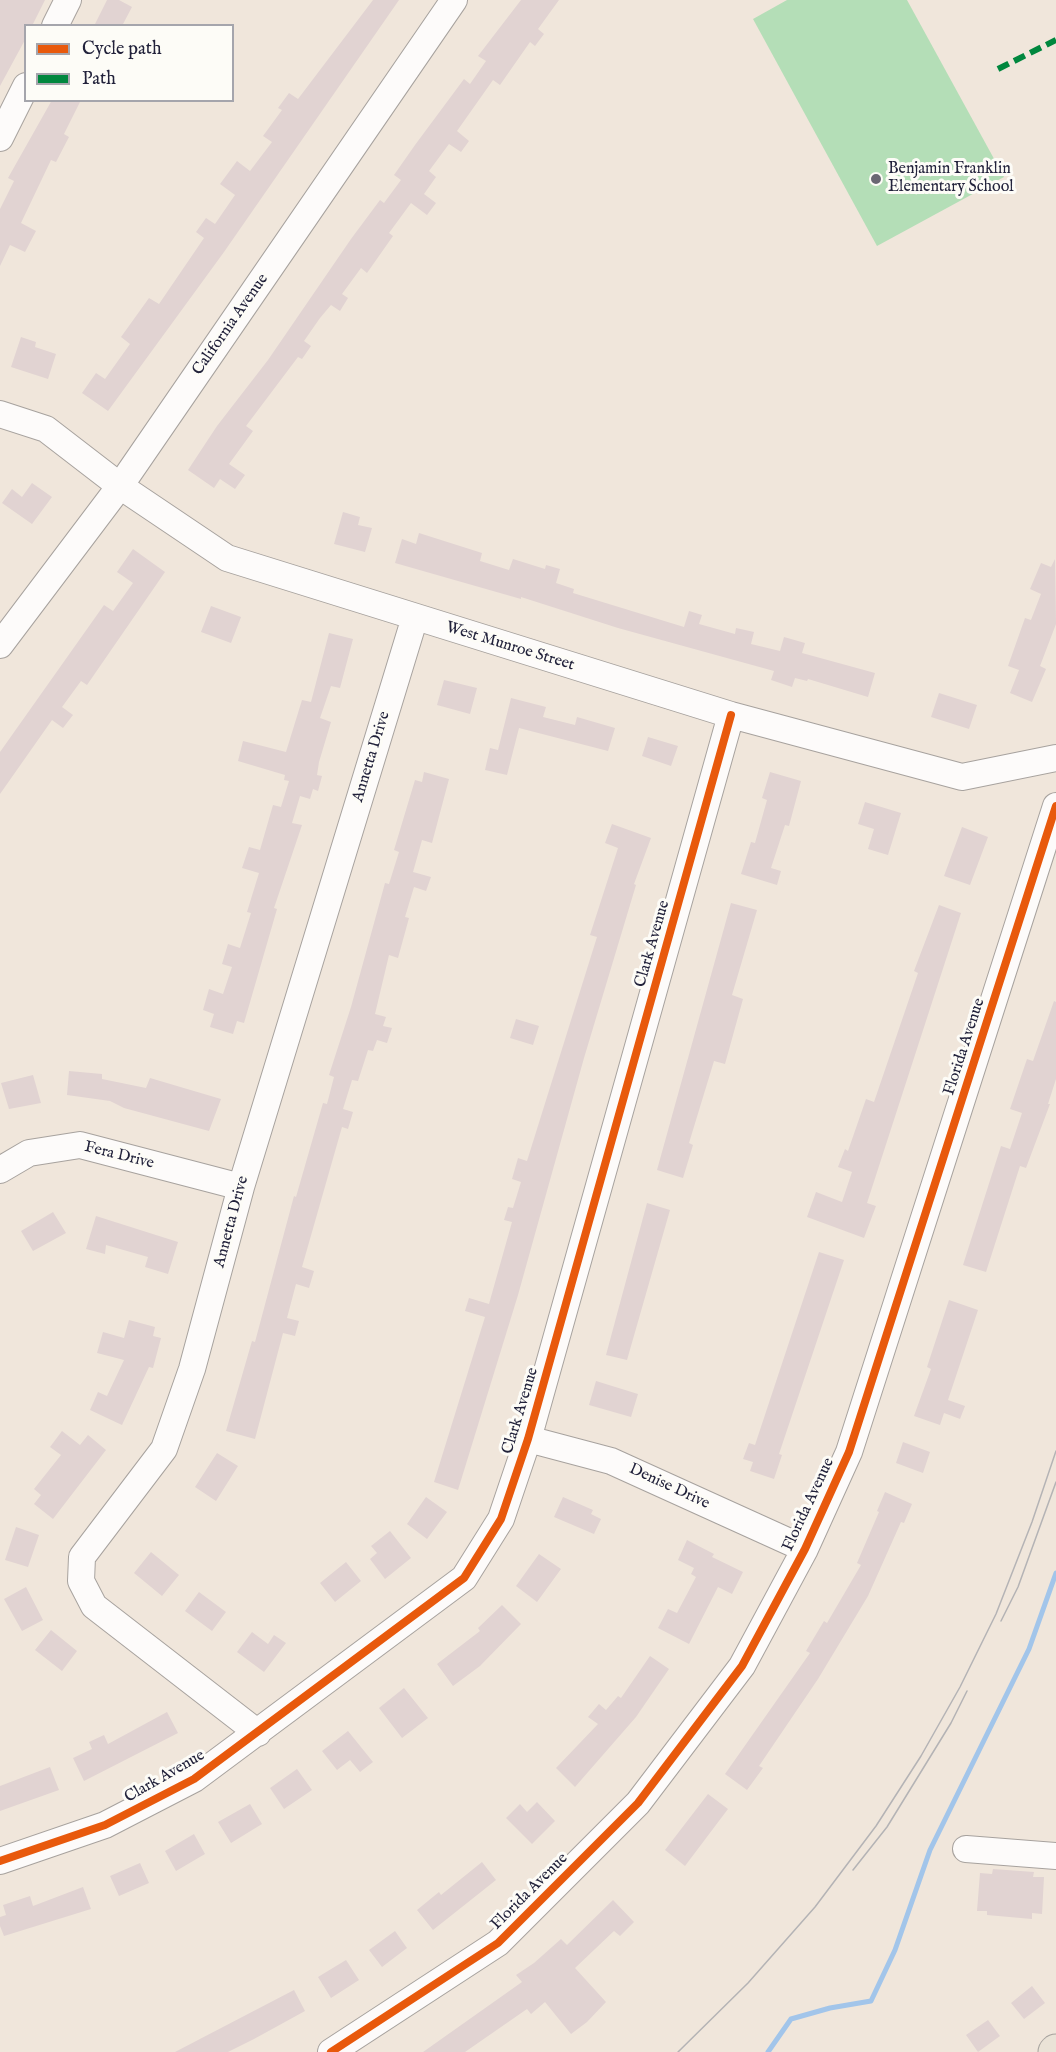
<!DOCTYPE html>
<style>
body{margin:0}
#map{position:relative;width:1056px;height:2052px;overflow:hidden;background:#f0e6db;font-family:"IM FELL English",serif}
canvas{display:block}
.legend{position:absolute;left:24px;top:24px;width:210px;height:78px;box-sizing:border-box;background:#fdfcf7;border:2px solid #a5a5ac;margin:0;padding:8px 10px;list-style:none;font-size:18px;color:#22223b}
.legend li{display:flex;align-items:center;gap:12px;height:30px}
.legend b{width:30px;border:2px solid #a5a5ac}
</style>
<div id="map">
<canvas width="1056" height="2052"></canvas>
<ul class="legend">
<li><b style="height:8px;background:#e8590c"></b>Cycle path</li>
<li><b style="height:8px;background:#00873e"></b>Path</li>
</ul>
</div>
<script>
const context = document.querySelector('canvas').getContext('2d');
context.lineJoin = 'round';
function fill(path, color) { context.fillStyle = color; context.fill(path, 'evenodd'); }
const shape = rows => new Path2D(rows.map(r => 'M' + r).join(''));
function trace(path, color, width, dash) { context.strokeStyle = color; context.lineWidth = width; context.lineCap = dash ? 'butt' : 'round'; context.setLineDash(dash || []); context.stroke(path); }
function drawText(font, color, halo, rows, align = 'center') {
  context.font = font + ' "IM FELL English",serif'; context.lineWidth = 6; context.setLineDash([]); context.textBaseline = 'middle'; context.strokeStyle = halo; context.fillStyle = color; for (const [text, x, y, turn = 0] of rows) {
    context.save(); context.translate(x, y); context.rotate((+turn || 0) * Math.PI / 180); context.textAlign = isNaN(turn) ? turn : align; if (halo) context.strokeText(text, 0, 0); context.fillText(text, 0, 0); context.restore();
  }
}
fill(shape([
 [787,0,907,0,1004,177,877,246,753,19]
]), '#b4deb7');
trace(shape([
 [768,2052,791,2019,830,2008,871,2001,895,1950,930,1850,1029,1649,1056,1573]
]), '#a2c5ea', 5);
fill(shape([
 [0,0,45,0,32,26,26,26,26,38,0,86],
 [107,0,119,0,132,7,122,26,94,26],
 [373,0,399,0,224,252,108,411,82,393,96,373,105,379,130,344,121,337,149,298,159,304,204,238,196,232,206,218,215,224,235,195,220,184,237,161,250,171,272,142,263,136,282,110,278,108,289,93,298,99],
 [521,0,559,0,538,29,544,34,535,46,530,42,500,85,493,80,457,131,469,141,461,152,449,144,429,171,436,177,424,194,436,203,427,215,411,203,389,233,393,236,367,273,361,268,342,294,348,298,340,311,331,305,320,318,304,341,311,346,302,359,298,357,246,426,253,431,229,464,245,475,235,489,220,479,214,488,188,470,217,426,268,360,351,239,380,200,384,203,401,180,394,175,415,145,464,79,470,84,486,61,478,56],
 [52,100,81,100,64,134,69,137,56,162,51,160,21,223,36,231,25,252,10,245,0,266,0,209,14,181,8,178],
 [21,337,36,342,35,347,56,354,48,379,11,367],
 [32,483,52,497,32,524,2,503,12,489,22,497],
 [343,512,360,517,358,525,372,528,365,552,334,544],
 [419,533,482,553,480,561,509,570,513,559,545,569,546,565,560,569,556,583,574,589,573,593,684,627,689,611,702,615,699,624,735,634,736,628,754,632,751,644,780,651,784,637,805,643,802,653,875,673,868,697,808,679,807,681,795,678,792,687,771,680,774,671,618,628,521,597,521,599,395,563,402,539,416,544],
 [133,549,165,572,87,685,81,681,62,707,73,715,63,728,52,720,0,794,0,752,104,605,113,611,133,583,117,572],
 [1055,559,1056,624,1040,666,1046,669,1032,702,1010,693,1019,670,1008,666,1025,618,1031,620,1041,594,1030,589,1041,563,1051,567],
 [211,606,241,617,231,643,201,632],
 [329,633,353,639,340,688,331,686,320,718,331,722,319,762,317,775,322,776,318,791,313,789,310,799,300,796,292,823,302,825,274,908,277,909,244,1023,237,1021,233,1034,210,1027,214,1014,203,1010,209,989,223,994,232,967,222,964,228,944,240,948,251,913,247,912,259,873,242,868,249,847,260,850,273,805,281,807,289,781,284,780,285,775,238,761,243,741,286,752,302,700,311,702],
 [444,680,477,688,470,714,437,705],
 [939,693,977,705,969,729,931,717],
 [511,698,546,707,543,717,575,725,577,717,615,728,608,751,519,728,507,775,485,770,490,748,498,750],
 [648,737,678,746,671,766,642,756],
 [424,772,449,779,432,843,422,840,413,872,431,877,426,891,414,887,405,917,409,918,398,958,389,955,375,1014,386,1017,383,1026,392,1028,387,1043,377,1040,373,1051,368,1050,358,1081,352,1080,343,1109,353,1112,348,1129,342,1127,302,1267,314,1271,309,1288,296,1284,287,1318,299,1321,295,1336,283,1333,255,1439,226,1431,252,1341,255,1342,294,1196,296,1197,323,1103,327,1104,334,1077,329,1075,351,1007,385,883,389,884,399,852,394,850,415,780,422,782],
 [770,772,801,781,789,826,785,825,771,868,781,871,777,885,741,874,751,842,755,843,767,800,762,798],
 [865,802,901,813,888,855,868,849,874,829,858,824],
 [612,824,651,838,634,884,636,885,584,1058,518,1295,458,1490,434,1482,485,1317,465,1311,469,1298,489,1304,512,1222,504,1220,508,1207,513,1208,521,1182,512,1179,518,1158,527,1161,597,937,590,935,618,848,605,843],
 [962,827,988,837,970,885,944,876],
 [731,903,757,910,732,995,743,999,725,1064,714,1061,689,1143,693,1145,683,1178,657,1170],
 [939,905,961,913,867,1203,876,1206,864,1238,807,1217,816,1192,842,1202,852,1172,838,1167,845,1149,848,1151,866,1099,874,1102,918,973,914,971],
 [1054,1001,1056,1002,1056,1079,1048,1104,1050,1104,1026,1168,1020,1166,986,1272,963,1265,1001,1146,1010,1149,1022,1113,1010,1109,1027,1059,1033,1061],
 [516,1019,539,1026,533,1045,510,1038],
 [69,1071,102,1074,102,1079,146,1088,150,1078,221,1099,209,1131,124,1108,110,1101,67,1095],
 [33,1075,41,1103,9,1109,1,1083],
 [647,1203,670,1210,627,1360,606,1355],
 [53,1212,66,1233,33,1251,21,1231],
 [96,1216,178,1242,168,1274,145,1267,148,1257,106,1245,105,1254,86,1249],
 [819,1252,844,1260,779,1454,782,1455,774,1479,750,1471,753,1462,743,1459,749,1443,755,1445],
 [949,1300,978,1310,948,1400,965,1406,960,1419,944,1413,940,1425,914,1416,931,1369,927,1367],
 [129,1320,155,1327,153,1336,161,1338,153,1368,149,1367,122,1425,90,1410,98,1392,107,1396,124,1360,97,1353,103,1332,124,1338],
 [596,1381,638,1394,631,1417,589,1405],
 [62,1431,80,1445,88,1435,106,1450,53,1519,34,1504,41,1495,34,1489,61,1455,50,1447],
 [903,1442,930,1452,923,1473,896,1463],
 [217,1453,238,1466,216,1501,195,1487],
 [885,1492,912,1504,904,1523,901,1522,868,1596,818,1679,759,1766,763,1768,747,1790,725,1774,810,1653,806,1651,824,1621,827,1623,861,1565,857,1563,879,1512,877,1511],
 [426,1497,447,1512,427,1539,407,1524],
 [563,1497,593,1510,591,1514,601,1519,594,1534,554,1517],
 [16,1527,39,1535,28,1567,5,1560],
 [390,1531,411,1558,385,1579,370,1559,377,1553,371,1546],
 [687,1540,714,1554,712,1557,743,1572,732,1594,718,1587,689,1644,658,1628,668,1609,677,1613,696,1577,691,1574,694,1568,678,1560],
 [151,1552,179,1575,162,1596,134,1573],
 [539,1554,561,1569,537,1602,516,1586],
 [346,1562,361,1581,335,1602,320,1583],
 [26,1587,43,1620,22,1631,4,1599],
 [199,1592,226,1612,212,1631,185,1611],
 [502,1605,521,1624,480,1666,453,1686,437,1664,480,1631,478,1628],
 [51,1630,77,1651,62,1671,35,1650],
 [252,1632,268,1644,274,1635,286,1643,264,1672,237,1652],
 [650,1656,669,1669,636,1717,575,1787,556,1768,598,1724,588,1717,599,1704,606,1710,618,1696,621,1698],
 [404,1688,428,1718,402,1738,379,1708],
 [167,1712,178,1733,84,1781,73,1758,92,1749,89,1742,104,1735,108,1744],
 [348,1731,373,1762,360,1772,350,1760,337,1770,322,1751],
 [50,1767,59,1790,0,1811,0,1786],
 [297,1769,312,1790,284,1809,270,1788],
 [708,1794,728,1809,685,1866,665,1850],
 [537,1802,555,1821,532,1844,506,1818,520,1804,527,1812],
 [250,1804,262,1824,231,1843,218,1822],
 [194,1834,205,1854,176,1871,165,1851],
 [482,1862,496,1880,433,1930,417,1910,439,1892,441,1895],
 [140,1863,149,1883,119,1896,110,1876],
 [993,1869,1034,1872,1033,1877,1044,1877,1042,1914,1032,1913,1032,1919,987,1915,987,1911,977,1911,980,1873,992,1874],
 [83,1887,91,1909,4,1936,0,1926,0,1917,6,1915,3,1905,30,1896,33,1906],
 [613,1900,634,1922,620,1936,614,1931,575,1968,606,2002,587,2022,571,2034,545,2002,531,2014,527,2009,465,2052,423,2052,522,1982,516,1975,534,1963,561,1939,567,1945],
 [395,1931,407,1948,382,1967,369,1950],
 [346,1960,359,1980,331,1998,318,1977],
 [1032,1986,1045,2003,1024,2019,1011,2003],
 [294,1990,305,2011,254,2039,228,2052,175,2052],
 [988,2020,1000,2036,978,2052,966,2035]
]), '#e1d3d2');
const minor = shape([
 [55,26,68,0],
 [0,138,26,86],
 [0,414,46,429,120,486,227,558,731,715,962,777,1056,758],
 [0,645,120,486,454,0],
 [0,1170,29,1153,80,1145,241,1187],
 [528,1439,611,1461,805,1549],
 [258,1733,94,1606,81,1581,82,1557,164,1449,192,1369,241,1187,415,617],
 [966,1849,1056,1856],
 [0,1861,105,1825,194,1779,464,1578,501,1519,528,1439,731,715],
 [331,2052,498,1943,638,1803,742,1666,805,1549,849,1452,1056,806]
]);
const major = shape([
 [1055,2052,1056,2051]
]);
trace(minor, '#a7a29e', 28);
trace(major, '#a7a29e', 35);
trace(minor, '#fdfbfa', 26);
trace(major, '#eae3d7', 33);
trace(shape([
 [1001,1621,1018,1587,1056,1482],
 [853,1870,887,1827,951,1723,967,1691],
 [678,2052,748,1983,815,1907,876,1826,921,1756,960,1687,996,1614,1032,1522,1056,1451]
]), '#b4b3b5', 1.5);
trace(shape([
 [998,69,1056,40]
]), '#00873e', 6, [12, 6]);
trace(shape([
 [0,1861,105,1825,194,1779,464,1578,501,1519,528,1439,731,715],
 [331,2052,498,1943,638,1803,742,1666,805,1549,849,1452,1056,806]
]), '#e8590c', 8);
for (const [x, y, r, color] of [
 [876,179,6,"#6a6773"]
]) { const dot = new Path2D(); dot.arc(x, y, r, 0, 2 * Math.PI); context.fillStyle = color; context.fill(dot); trace(dot, '#fdfcf7', 2); }
drawText('16px', '#22223b', '#fdfcf7', [
 ["Benjamin Franklin",888,170],
 ["Elementary School",888,188]
], 'left');
drawText('16px', '#22223b', '#fdfcf7', [
 ["California Avenue",231,325,-55],
 ["West Munroe Street",510,647,17],
 ["Annetta Drive",372,757,-73],
 ["Clark Avenue",653,944,-74],
 ["Florida Avenue",965,1047,-72],
 ["Fera Drive",119,1156,14],
 ["Annetta Drive",232,1222,-75],
 ["Clark Avenue",521,1411,-73],
 ["Denise Drive",669,1487,25],
 ["Florida Avenue",809,1505,-65],
 ["Clark Avenue",165,1777,-30],
 ["Florida Avenue",530,1892,-45]
]);
</script>
